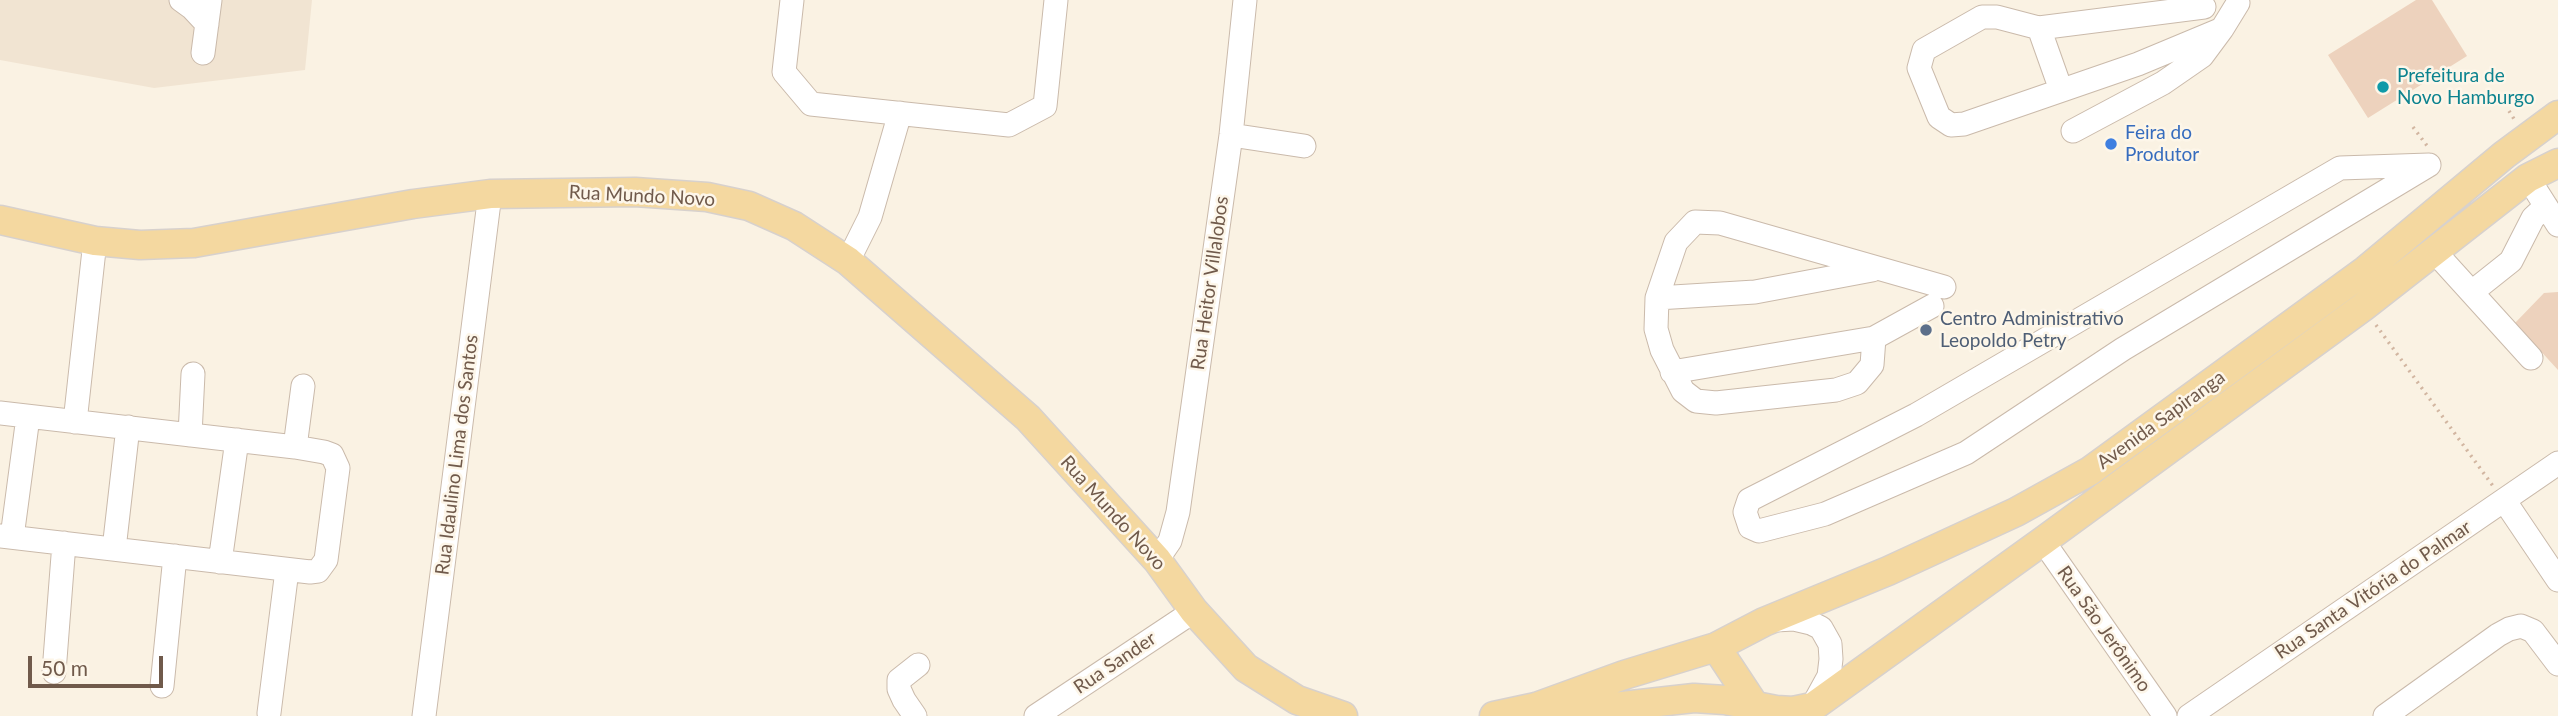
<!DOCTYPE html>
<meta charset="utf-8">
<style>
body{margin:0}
#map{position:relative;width:2558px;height:716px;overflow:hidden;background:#faf2e3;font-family:Lato,sans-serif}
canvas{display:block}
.scale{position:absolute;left:28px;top:656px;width:135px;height:32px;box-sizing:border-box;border:4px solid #705a4b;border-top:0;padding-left:9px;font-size:21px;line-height:24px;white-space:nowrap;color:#705a4b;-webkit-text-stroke:5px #fdf6e9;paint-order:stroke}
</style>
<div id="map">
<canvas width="2558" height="716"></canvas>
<div class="scale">50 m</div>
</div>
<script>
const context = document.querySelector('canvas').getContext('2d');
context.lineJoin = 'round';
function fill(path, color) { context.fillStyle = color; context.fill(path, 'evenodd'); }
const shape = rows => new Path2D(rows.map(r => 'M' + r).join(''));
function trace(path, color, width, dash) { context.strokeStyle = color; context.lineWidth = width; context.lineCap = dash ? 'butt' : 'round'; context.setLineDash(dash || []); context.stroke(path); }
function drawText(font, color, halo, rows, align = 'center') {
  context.font = font + ' Lato,sans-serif'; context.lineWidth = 5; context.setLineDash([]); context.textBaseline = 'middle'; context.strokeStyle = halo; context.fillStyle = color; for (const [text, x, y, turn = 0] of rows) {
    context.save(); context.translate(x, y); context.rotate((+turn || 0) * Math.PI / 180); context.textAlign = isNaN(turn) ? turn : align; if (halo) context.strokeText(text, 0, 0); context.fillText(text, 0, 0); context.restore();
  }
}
fill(shape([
 [0,0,312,0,305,70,154,88,0,60]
]), '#f1e4d2');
fill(shape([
 [2416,0,2432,0,2467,56,2368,118,2328,55],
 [2558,292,2558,370,2515,323,2544,293]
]), '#edd2bd');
const minor = shape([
 [181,0,192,8,207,24],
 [792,0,784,72,811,104,1009,125,1045,106,1056,0],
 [2204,7,2039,28,1997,17,1982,17,1924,50,1919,68,1939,117,1951,125,1964,124,2138,64,2222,29,2238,3],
 [2039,28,2061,90],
 [203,53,210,0],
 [2073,131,2163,83,2202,56,2222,29],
 [1231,135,1304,146],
 [2429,165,2123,349,1966,453,1825,514,1759,531,1750,527,1745,512,1749,500,1916,415,2340,168,2429,165],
 [2528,178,2558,225],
 [2434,251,2531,358],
 [848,261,870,217,900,113],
 [2472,292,2511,261,2533,218,2546,206],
 [1657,298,1755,292,1872,270],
 [1874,338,1872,365,1857,383,1836,390,1716,403,1696,401,1683,391,1662,350,1656,329,1657,298,1676,242,1695,222,1720,223,1944,287],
 [1672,372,1874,338,1932,306],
 [0,413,295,447,324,452,332,455,338,468,326,560,318,571,310,572,0,536],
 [75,422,95,241],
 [190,435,193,374],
 [295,447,303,386],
 [2504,500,2558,580],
 [12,537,28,417],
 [2043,541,2165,716],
 [114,549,128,427],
 [1157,560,1170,541,1178,512,1231,135,1245,0],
 [220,562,237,440],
 [1775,620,1794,619,1811,623,1821,628,1830,644,1831,659,1829,676,1812,707],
 [54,672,64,543],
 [162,686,175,556],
 [269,713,287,570],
 [424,716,490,194],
 [915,716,904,700,899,689,899,680,918,665],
 [1036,716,1194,611],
 [2189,716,2558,463],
 [2385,716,2498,635,2509,629,2521,626,2533,631,2558,664]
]);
const major = shape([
 [0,220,95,241,140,245,194,243,413,204,490,194,635,192,707,197,749,206,794,226,848,261,1028,418,1157,560,1194,611,1246,668,1297,700,1343,716],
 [1716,647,1755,706],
 [1548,708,1578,711,1694,698,1725,700,1776,710,1793,711,1812,707],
 [1494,716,1536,707,1624,675,1716,647,1764,622,1888,571,2016,512,2090,471,2366,270,2504,155,2558,115],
 [1800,716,2043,541,2363,307,2528,178,2558,163]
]);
trace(minor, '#cabaab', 25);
trace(major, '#d7d1cd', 31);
trace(shape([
 [2509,111,2514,119],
 [2413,127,2428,147],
 [2376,325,2493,486]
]), '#d2b6a1', 3.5, [2, 5]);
trace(minor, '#fff', 23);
trace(major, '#f4d8a0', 28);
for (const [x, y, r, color] of [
 [2383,87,7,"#0f9aa8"],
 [2111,144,7,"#3f7fe0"],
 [1926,330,7,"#5c6f8a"]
]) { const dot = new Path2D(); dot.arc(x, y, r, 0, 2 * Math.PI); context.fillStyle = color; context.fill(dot); trace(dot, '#fdf6e9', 2.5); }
drawText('19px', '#0d838f', '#fdf6e9', [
 ["Prefeitura de",2397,76],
 ["Novo Hamburgo",2397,98]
], 'left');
drawText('19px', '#366cbe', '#fdf6e9', [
 ["Feira do",2125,133],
 ["Produtor",2125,155]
], 'left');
drawText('19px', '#705a4b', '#fdf6e9', [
 ["Rua Mundo Novo",642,196,3],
 ["Rua Heitor Villalobos",1210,283,-82],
 ["Avenida Sapiranga",2161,420,-36],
 ["Rua Idaulino Lima dos Santos",457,455,-83],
 ["Rua Mundo Novo",1113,513,48],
 ["Rua Santa Vitória do Palmar",2373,590,-34],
 ["Rua São Jerônimo",2104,629,55],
 ["Rua Sander",1115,663,-34]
]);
drawText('19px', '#4e5e75', '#fdf6e9', [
 ["Centro Administrativo",1940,319],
 ["Leopoldo Petry",1940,341]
], 'left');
</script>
